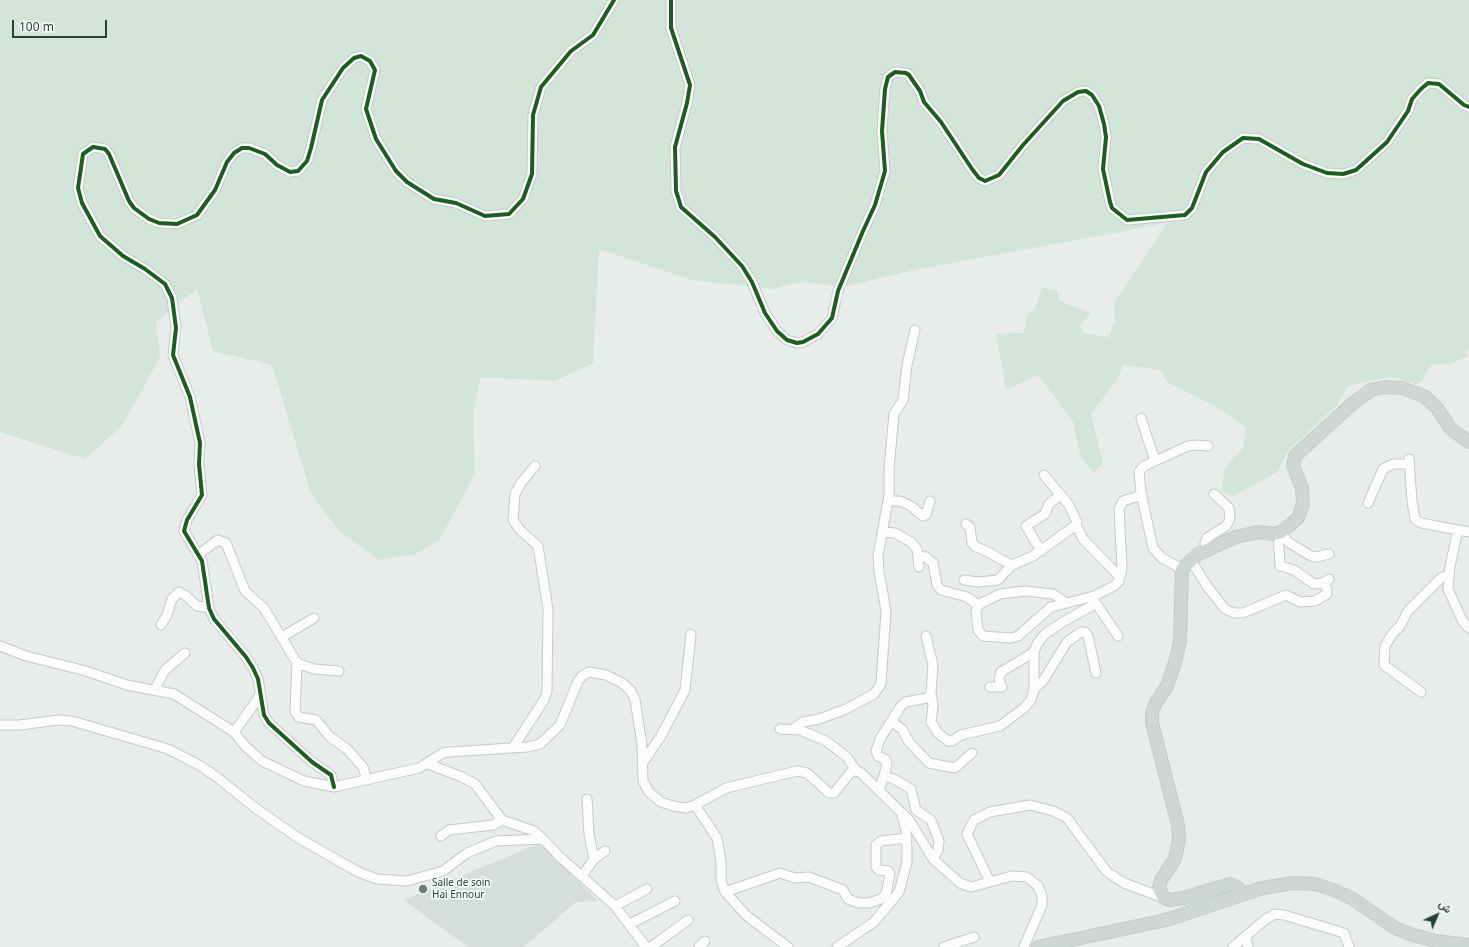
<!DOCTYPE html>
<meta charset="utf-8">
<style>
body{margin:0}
#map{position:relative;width:1469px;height:947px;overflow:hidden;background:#e8edeb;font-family:"Noto Sans",Vazirmatn,sans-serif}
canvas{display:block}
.north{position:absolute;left:1417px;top:895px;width:40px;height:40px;-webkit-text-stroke:3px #f7fbf9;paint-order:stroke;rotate:44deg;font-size:11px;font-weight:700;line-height:16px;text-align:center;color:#24423a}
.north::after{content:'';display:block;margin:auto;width:14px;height:18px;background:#24423a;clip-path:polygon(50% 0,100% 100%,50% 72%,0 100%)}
.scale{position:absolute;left:12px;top:20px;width:95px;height:18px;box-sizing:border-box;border:2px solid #24423a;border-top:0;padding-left:5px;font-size:12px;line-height:14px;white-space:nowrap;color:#24423a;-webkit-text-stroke:3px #f7fbf9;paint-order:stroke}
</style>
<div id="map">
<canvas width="1469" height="947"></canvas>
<div class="north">ش</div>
<div class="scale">100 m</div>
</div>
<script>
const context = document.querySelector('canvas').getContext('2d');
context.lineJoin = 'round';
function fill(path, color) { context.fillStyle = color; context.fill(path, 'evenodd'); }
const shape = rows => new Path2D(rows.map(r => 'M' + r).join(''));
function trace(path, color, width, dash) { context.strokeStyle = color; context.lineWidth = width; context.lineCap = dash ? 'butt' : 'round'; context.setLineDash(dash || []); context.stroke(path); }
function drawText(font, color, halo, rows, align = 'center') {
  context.font = font + ' "Noto Sans",sans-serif'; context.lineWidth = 3.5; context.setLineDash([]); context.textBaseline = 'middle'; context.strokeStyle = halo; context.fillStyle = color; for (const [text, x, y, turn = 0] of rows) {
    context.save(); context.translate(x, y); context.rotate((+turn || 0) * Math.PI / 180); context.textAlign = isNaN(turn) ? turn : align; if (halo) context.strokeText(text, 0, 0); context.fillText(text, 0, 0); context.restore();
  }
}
fill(shape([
 [540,843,598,901,576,902,524,947,468,947,404,900,420,893,417,888,427,884,430,889]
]), '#d6dedb');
fill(shape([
 [0,0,1469,0,1469,349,1466,351,1468,356,1451,364,1430,365,1422,381,1416,384,1391,377,1348,386,1338,404,1288,451,1277,472,1234,496,1221,492,1225,467,1243,448,1246,427,1213,405,1167,382,1160,370,1123,365,1117,380,1091,414,1103,463,1094,473,1081,458,1073,422,1038,375,1006,390,996,334,1024,333,1027,314,1034,311,1042,288,1057,290,1059,301,1091,313,1081,324,1082,333,1109,337,1115,319,1114,303,1168,222,1120,232,919,269,843,287,802,282,772,289,692,280,599,249,593,363,555,381,481,377,473,414,475,474,439,541,415,554,379,560,338,530,311,494,272,365,213,351,197,289,156,322,160,357,122,426,85,459,0,432]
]), '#d1e6d8');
const minor = shape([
 [671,0,671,28,690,85,687,103,675,147,676,191,678,197,681,207,715,237,742,266,752,282,765,313,777,331,787,340,797,343,803,342,818,334,832,318,838,291,863,231,875,205,885,171,882,131,885,89,888,77,895,72,906,73,909,75,920,91,924,102,941,122,972,169,979,178,985,181,999,175,1023,145,1063,101,1078,92,1086,91,1092,95,1099,106,1104,124,1106,137,1103,169,1110,202,1112,208,1127,220,1185,215,1192,208,1206,172,1223,152,1243,138,1259,139,1303,164,1327,173,1343,174,1356,170,1387,142,1408,111,1412,99,1421,89,1428,83,1439,84,1464,105,1469,107],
 [1141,418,1155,461],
 [1409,459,1412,501,1415,519,1421,523,1469,532],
 [889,501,900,501,911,506,923,516,926,515,930,501],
 [1368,503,1383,469,1393,464,1409,464],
 [966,524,970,527,972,543,976,547,988,552,1002,560,1012,565,1033,556,1076,525,1077,522,1069,505,1044,475],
 [1076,525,1083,539,1120,577],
 [1458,530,1450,566,1448,589,1463,622,1469,628],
 [882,532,895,533,911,542,917,549,919,567],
 [1281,532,1288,542,1311,556,1316,557,1329,554],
 [1278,533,1280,566,1294,570,1314,584,1323,583,1329,579],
 [1206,549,1205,543,1207,538,1226,526,1230,519,1229,508,1214,494],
 [1041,551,1026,526,1045,514,1049,504,1060,495],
 [199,554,218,540,226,543,245,591,264,608,297,663,314,669,339,671],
 [918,556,926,557,933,563,937,585,941,590,967,597,978,605],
 [1190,559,1207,586,1225,609,1234,613,1243,613,1286,595,1300,602,1315,601,1327,594,1327,589,1323,583],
 [1182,569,1162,558,1153,548,1141,493,1139,472,1144,466,1188,446,1197,445,1208,446],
 [964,580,978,582,998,580,1012,565],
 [1025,591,1053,594,1067,603,1051,607,1018,636,1011,638,983,636,978,630,976,612,978,605,1000,594,1025,591],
 [1093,599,1118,636],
 [1067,603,1094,596,1114,586,1119,581,1122,568,1119,509,1123,501,1142,495],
 [161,625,167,615,172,599,179,592,185,595,197,606,209,608],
 [282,637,314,618],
 [0,646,26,656,86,671,127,685,174,694,234,732,245,746,262,761,304,781,334,787,419,768,443,753,449,752,527,747,540,744,560,725,578,681,582,676,589,672,606,675,622,683,630,690,635,699,642,745,643,781,649,792,661,802,673,806,686,808,695,805,726,788,797,771,807,773,829,793,834,793,850,773,855,771,860,772,910,821,933,859,960,883,971,887,1012,876,1027,877,1038,886,1042,896,1042,905,1024,947],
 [297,663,295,712,299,717,316,720,330,737,347,749,363,767,367,780],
 [990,687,1002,687,999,679,1001,672,1034,652],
 [155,689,165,670,185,653],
 [1034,689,1043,681,1067,642,1081,632,1085,632,1088,636,1096,673],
 [1421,692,1384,665,1385,646,1393,633,1400,626,1408,611,1442,577,1449,576],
 [931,693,933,705,931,722,938,733,948,741,952,741,961,735,1000,726,1024,708,1031,700,1034,689,1034,652,1037,644,1045,634,1063,622,1095,604],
 [891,722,902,729,909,742,929,763,955,768,972,753],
 [0,725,20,725,58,720,72,721,168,749,199,765,218,778,254,807,297,837,358,872,377,879,407,881,443,871,467,853,496,841,543,839],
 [780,729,800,730,826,741,847,757,856,771],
 [793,729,803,722,819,719,846,709,874,694,881,684,886,611,879,572,878,556,889,495,889,468,894,414,903,400,907,365,915,330],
 [234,732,255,703,260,694],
 [514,746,544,700,547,692,548,609,538,546,520,530,513,520,515,494,521,483,535,466],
 [428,764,462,777,475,784,502,820,534,831,543,839,559,856,615,906,646,947],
 [642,764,661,736,685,690,691,634],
 [884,776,894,779,911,789,916,810,931,820,939,841,938,850,933,859],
 [334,787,331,775,312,762,269,723,264,715,258,679,253,668,246,657,214,619,209,608,202,561,184,531,187,520,202,495,199,464,200,443,190,397,173,355,176,328,172,298,165,284,145,269,123,256,100,236,82,203,78,188,83,154,93,147,105,149,109,154,129,201,134,208,149,219,159,223,177,224,197,215,215,190,227,162,234,153,242,148,249,148,265,154,277,165,290,172,298,171,307,161,311,148,322,100,343,68,354,58,361,56,370,61,375,70,366,109,376,139,396,171,407,182,434,199,456,203,485,216,509,214,523,199,532,174,533,115,541,87,571,51,593,35,614,0],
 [879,791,887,765,886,760,878,756,876,751,880,739,901,706,906,702,927,698,931,693,933,665,926,636],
 [587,799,589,834,594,859],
 [695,805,717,838,721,861,721,880,725,892,747,916,788,947],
 [441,836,449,830,493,825,502,820],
 [582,876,594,859,605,851],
 [990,882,967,834,974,820,990,812,1030,805,1053,811,1067,818,1107,872,1124,883,1164,898],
 [725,892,780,873,795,878,809,877,843,890,848,899,859,903,869,903,881,899,886,894,890,874,888,871,879,870,876,867,876,845,881,841,907,838],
 [615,906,647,889],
 [630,924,675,901],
 [1246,936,1248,947],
 [651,947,688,920],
 [699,947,705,941],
 [837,947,874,922,899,892,907,862,907,849,906,831,902,815],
 [944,947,974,937],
 [1233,947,1266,919,1275,914,1284,915,1344,933,1349,947]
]);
const major = shape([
 [1241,894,1238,888,1230,884,1184,898,1170,900,1164,898,1159,888,1161,880,1175,859,1179,839,1178,825,1152,723,1152,713,1155,704,1167,686,1176,659,1180,641,1182,569,1198,554,1236,537,1258,532,1274,534,1281,532,1290,525,1298,518,1303,504,1302,488,1293,465,1295,456,1352,404,1371,390,1385,387,1402,388,1424,396,1437,408,1451,429,1469,442],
 [1038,947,1166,920,1262,888,1293,883,1316,884,1336,891,1353,899,1395,928,1413,935,1436,941,1469,945]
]);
trace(minor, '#c5cac8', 11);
trace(major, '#c3ccc9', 14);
trace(minor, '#fcfcfc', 9);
trace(major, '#cfd7d5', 12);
trace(shape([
 [671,0,671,28,690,85,687,103,675,147,676,191,678,197,681,207,715,237,742,266,752,282,765,313,777,331,787,340,797,343,803,342,818,334,832,318,838,291,863,231,875,205,885,171,882,131,885,89,888,77,895,72,906,73,909,75,920,91,924,102,941,122,972,169,979,178,985,181,999,175,1023,145,1063,101,1078,92,1086,91,1092,95,1099,106,1104,124,1106,137,1103,169,1110,202,1112,208,1127,220,1185,215,1192,208,1206,172,1223,152,1243,138,1259,139,1303,164,1327,173,1343,174,1356,170,1387,142,1408,111,1412,99,1421,89,1428,83,1439,84,1464,105,1469,107],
 [334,787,331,775,312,762,269,723,264,715,258,679,253,668,246,657,214,619,209,608,202,561,184,531,187,520,202,495,199,464,200,443,190,397,173,355,176,328,172,298,165,284,145,269,123,256,100,236,82,203,78,188,83,154,93,147,105,149,109,154,129,201,134,208,149,219,159,223,177,224,197,215,215,190,227,162,234,153,242,148,249,148,265,154,277,165,290,172,298,171,307,161,311,148,322,100,343,68,354,58,361,56,370,61,375,70,366,109,376,139,396,171,407,182,434,199,456,203,485,216,509,214,523,199,532,174,533,115,541,87,571,51,593,35,614,0]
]), '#1b5e20', 4);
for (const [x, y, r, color] of [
 [423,889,5,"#697e78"]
]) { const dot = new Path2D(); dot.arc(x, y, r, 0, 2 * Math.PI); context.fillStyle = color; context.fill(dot); trace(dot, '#f7fbf9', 1.5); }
drawText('10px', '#24423a', '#f7fbf9', [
 ["Salle de soin",432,883],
 ["Hai Ennour",432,895]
], 'left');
</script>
